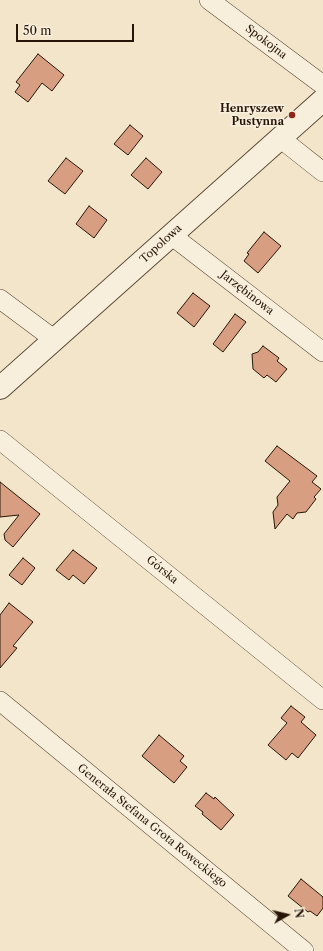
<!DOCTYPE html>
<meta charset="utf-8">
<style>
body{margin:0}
#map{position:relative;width:323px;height:951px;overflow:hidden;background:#f3e5c9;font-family:"Libre Caslon Text",serif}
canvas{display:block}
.north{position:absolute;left:267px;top:895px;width:40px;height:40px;-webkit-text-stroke:3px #f7eedc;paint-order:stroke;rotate:82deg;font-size:11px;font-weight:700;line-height:16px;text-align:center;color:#271607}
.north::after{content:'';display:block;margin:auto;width:14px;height:18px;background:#271607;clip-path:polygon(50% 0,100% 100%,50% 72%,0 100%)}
.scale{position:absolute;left:16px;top:24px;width:118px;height:18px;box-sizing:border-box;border:2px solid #271607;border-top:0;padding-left:5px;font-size:12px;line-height:14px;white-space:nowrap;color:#271607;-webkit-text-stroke:3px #f7eedc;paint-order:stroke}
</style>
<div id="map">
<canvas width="323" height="951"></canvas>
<div class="north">N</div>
<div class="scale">50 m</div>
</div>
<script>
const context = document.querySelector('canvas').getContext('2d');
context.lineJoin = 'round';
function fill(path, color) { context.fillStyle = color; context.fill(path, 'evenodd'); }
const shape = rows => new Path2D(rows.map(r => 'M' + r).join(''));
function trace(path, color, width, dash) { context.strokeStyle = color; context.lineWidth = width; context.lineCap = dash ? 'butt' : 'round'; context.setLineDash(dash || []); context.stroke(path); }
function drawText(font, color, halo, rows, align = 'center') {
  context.font = font + ' "Libre Caslon Text",serif'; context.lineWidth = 3.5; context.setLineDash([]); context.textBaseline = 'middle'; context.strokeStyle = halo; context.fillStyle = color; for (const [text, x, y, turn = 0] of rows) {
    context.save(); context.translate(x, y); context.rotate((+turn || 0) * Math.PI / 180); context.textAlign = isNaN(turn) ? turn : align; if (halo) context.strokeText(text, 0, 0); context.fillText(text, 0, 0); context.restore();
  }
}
const building = shape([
 [38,54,64,75,52,91,42,83,28,102,15,92,20,85,16,82,38,54],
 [130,125,143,136,128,155,114,144,130,125],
 [66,158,83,171,65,194,48,181,66,158],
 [146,158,162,172,148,189,131,175,146,158],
 [89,206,107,220,94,238,76,224,89,206],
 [264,232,281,246,258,273,244,261,249,254,247,253,264,232],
 [193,293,210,306,194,327,177,313,193,293],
 [235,314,246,322,223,352,213,344,235,314],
 [263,346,279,358,277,361,287,369,276,382,267,375,264,378,253,369,252,354,258,352,263,346],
 [277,446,317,476,312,482,321,489,314,497,316,499,306,512,297,513,293,519,287,514,275,529,273,512,278,505,277,497,290,481,265,461,277,446],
 [0,482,40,514,13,547,5,540,4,534,19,515,0,517,0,482],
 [73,550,97,568,84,584,73,575,69,580,56,570,73,550],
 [23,558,35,568,22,585,9,575,23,558],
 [9,603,33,622,13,646,17,648,0,668,0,615,9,603],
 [291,706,305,717,301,722,316,735,298,758,292,753,286,760,268,745,287,723,281,718,291,706],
 [159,735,184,756,180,761,187,767,174,783,142,756,159,735],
 [206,793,214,799,215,797,234,815,221,830,202,814,203,812,195,806,206,793],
 [301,879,323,897,323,908,317,916,310,911,308,912,288,896,301,879]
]);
fill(building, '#d89e82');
trace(building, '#271607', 1);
const minor = shape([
 [209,0,323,85],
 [280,138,323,172],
 [171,235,323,352],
 [0,299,55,340],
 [0,440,323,700],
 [0,701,304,951]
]);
const tertiary = shape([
 [0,388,323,100]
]);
trace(minor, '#5a4a38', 20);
trace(tertiary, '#5a4a38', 24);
trace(minor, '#f7eedc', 19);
trace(tertiary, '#f7eedc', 22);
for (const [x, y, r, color] of [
 [292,115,4,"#8f2418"]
]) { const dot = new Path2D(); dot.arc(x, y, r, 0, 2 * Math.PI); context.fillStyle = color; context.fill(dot); trace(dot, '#f7eedc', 1.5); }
drawText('11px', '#271607', '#f7eedc', [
 ["Spokojna",266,42,37],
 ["Topolowa",161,244,-42],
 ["Jarzębinowa",247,293,38],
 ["Górska",162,570,39],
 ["Generała Stefana Grota Roweckiego",152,826,39]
]);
drawText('bold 11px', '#271607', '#f7eedc', [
 ["Henryszew",284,109],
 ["Pustynna",284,122]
], 'right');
</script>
